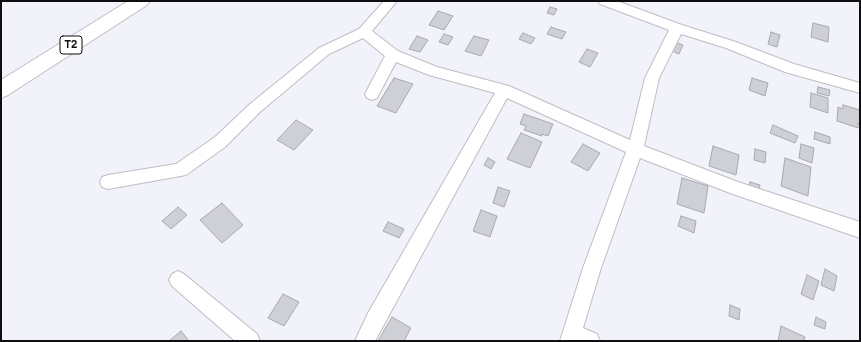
<!DOCTYPE html>
<style>
body{margin:0}
#map{position:relative;width:861px;height:342px;overflow:hidden;background:#f2f3fa;font-family:Figtree,sans-serif}
canvas{display:block}
.frame{position:absolute;inset:0;border:2px solid #0e0e10;pointer-events:none}
</style>
<div id="map">
<canvas width="861" height="342"></canvas>
<div class="frame"></div>
</div>
<script>
const context = document.querySelector('canvas').getContext('2d');
context.lineJoin = 'round';
function fill(path, color) { context.fillStyle = color; context.fill(path, 'evenodd'); }
const shape = rows => new Path2D(rows.map(r => 'M' + r).join(''));
function trace(path, color, width, dash) { context.strokeStyle = color; context.lineWidth = width; context.lineCap = dash ? 'butt' : 'round'; context.setLineDash(dash || []); context.stroke(path); }
function drawText(font, color, halo, rows, align = 'center') {
  context.font = font + ' Figtree,sans-serif'; context.lineWidth = 4; context.setLineDash([]); context.textBaseline = 'middle'; context.strokeStyle = halo; context.fillStyle = color; for (const [text, x, y, turn = 0] of rows) {
    context.save(); context.translate(x, y); context.rotate((+turn || 0) * Math.PI / 180); context.textAlign = isNaN(turn) ? turn : align; if (halo) context.strokeText(text, 0, 0); context.fillText(text, 0, 0); context.restore();
  }
}
const building = shape([
 [550,7,557,9,554,15,547,13,550,7],
 [438,11,453,16,444,30,429,25,438,11],
 [813,23,829,27,828,42,811,37,813,23],
 [551,27,566,32,562,39,547,34,551,27],
 [771,32,780,35,777,47,768,44,771,32],
 [523,33,535,38,531,44,519,39,523,33],
 [444,34,453,37,448,45,439,42,444,34],
 [417,36,428,40,420,52,409,49,417,36],
 [474,36,489,40,481,56,465,51,474,36],
 [675,42,683,45,679,54,672,51,675,42],
 [587,49,598,53,590,67,579,62,587,49],
 [394,78,413,84,396,113,377,106,394,78],
 [752,78,768,83,765,96,749,90,752,78],
 [818,87,830,90,829,96,817,93,818,87],
 [811,93,828,98,828,113,810,107,811,93],
 [843,105,860,110,860,123,858,123,858,128,837,121,838,107,843,109,843,105],
 [524,114,553,124,548,136,542,134,542,136,524,130,526,126,520,124,524,114],
 [296,120,313,130,294,150,277,140,296,120],
 [773,125,798,136,795,143,770,133,773,125],
 [815,132,830,137,830,144,814,139,815,132],
 [521,133,542,142,530,168,507,159,521,133],
 [583,144,600,153,588,171,571,162,583,144],
 [801,144,814,148,812,163,799,158,801,144],
 [713,146,739,155,736,175,709,166,713,146],
 [755,149,766,152,765,163,754,160,755,149],
 [488,158,495,162,491,169,484,165,488,158],
 [785,158,811,167,808,196,781,186,785,158],
 [682,178,708,186,704,213,677,204,682,178],
 [750,182,760,185,759,190,749,186,750,182],
 [498,187,510,191,504,207,493,203,498,187],
 [222,203,243,225,222,243,200,220,222,203],
 [178,207,187,215,171,229,162,221,178,207],
 [481,210,497,216,490,237,473,231,481,210],
 [681,216,696,221,694,233,678,226,681,216],
 [388,222,404,229,399,238,383,231,388,222],
 [825,269,837,276,834,291,821,285,825,269],
 [807,275,819,281,813,300,801,294,807,275],
 [283,294,299,302,284,326,268,318,283,294],
 [730,305,740,309,739,320,729,316,730,305],
 [392,317,411,328,404,341,378,341,392,317],
 [816,317,826,322,825,329,814,325,816,317],
 [781,326,805,337,804,341,778,341,781,326],
 [181,331,189,341,169,341,181,331]
]);
fill(building, '#cfd0d6');
trace(building, '#a8a9af', 1);
const minor = shape([
 [384,1,397,1,372,31,398,51,437,67,509,86,630,140,645,78,669,30,600,4,598,1,617,1,682,25,736,42,794,64,860,83,860,93,785,72,726,48,681,34,659,78,644,146,738,182,860,222,860,238,730,193,640,158,601,268,583,328,597,334,600,341,560,341,583,268,626,152,507,98,375,341,355,341,368,313,495,93,429,75,396,62,377,98,372,100,367,98,365,94,385,56,363,38,329,54,260,112,225,147,186,175,108,189,102,187,100,182,102,177,108,175,176,164,215,137,250,104,319,48,359,29,384,1],
 [178,271,184,274,257,334,260,341,235,341,172,286,169,280,172,274,178,271]
]);
const highway = shape([
 [128,1,150,1,147,5,8,95,1,98,1,80,128,1]
]);
trace(minor, '#bdbec5', 2);
trace(highway, '#bdbec5', 2);
fill(minor, '#fff');
fill(highway, '#fff');
for (const [x, y, w] of [
 [71,45,22]
]) { const box = new Path2D(); box.roundRect(x - w / 2, y - 9, w, 18, 3); context.fillStyle = '#fff'; context.fill(box); trace(box, '#0e0e10', 1); }
drawText('bold 11px', '#0e0e10', null, [
 ["T2",71,45]
]);
</script>
